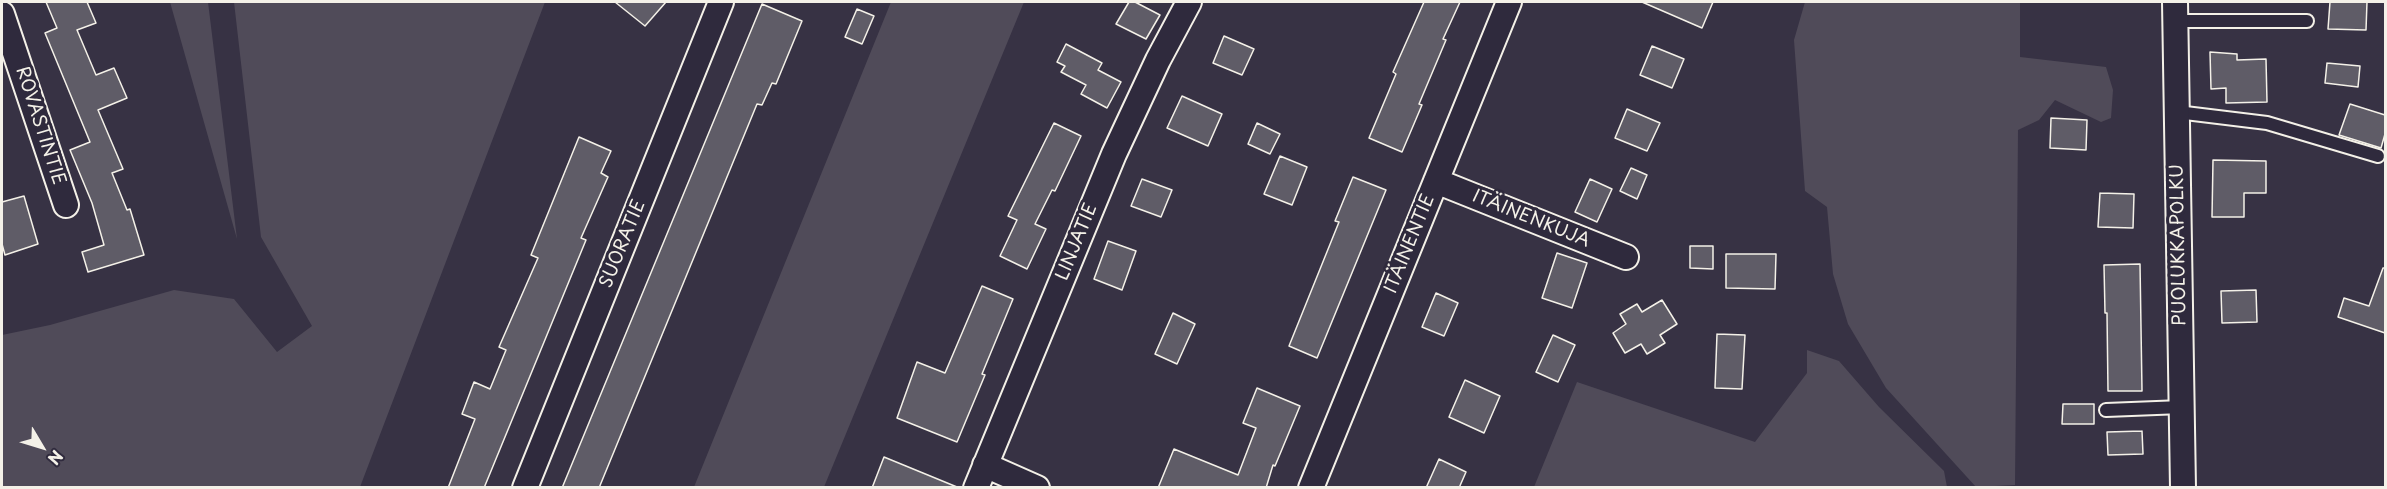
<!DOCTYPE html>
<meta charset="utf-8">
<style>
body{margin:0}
#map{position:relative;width:2387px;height:489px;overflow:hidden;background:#373244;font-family:"Playpen Sans",sans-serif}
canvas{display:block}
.frame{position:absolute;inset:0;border:3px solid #f4f1e8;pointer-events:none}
.north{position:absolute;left:12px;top:417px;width:60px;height:60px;-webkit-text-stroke:4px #2f2a3d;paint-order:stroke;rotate:128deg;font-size:16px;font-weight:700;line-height:24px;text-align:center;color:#f4f1e8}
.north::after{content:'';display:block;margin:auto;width:21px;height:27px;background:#f4f1e8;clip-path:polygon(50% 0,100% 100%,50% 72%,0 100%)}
</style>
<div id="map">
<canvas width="2387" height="489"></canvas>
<div class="frame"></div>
<div class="north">N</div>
</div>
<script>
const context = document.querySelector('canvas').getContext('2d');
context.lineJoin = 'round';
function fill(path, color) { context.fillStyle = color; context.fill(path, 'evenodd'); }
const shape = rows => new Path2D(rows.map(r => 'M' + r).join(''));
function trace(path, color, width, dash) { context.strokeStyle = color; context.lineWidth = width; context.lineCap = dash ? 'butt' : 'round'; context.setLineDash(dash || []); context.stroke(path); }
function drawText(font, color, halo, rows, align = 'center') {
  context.font = font + ' "Playpen Sans",sans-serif'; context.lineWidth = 6; context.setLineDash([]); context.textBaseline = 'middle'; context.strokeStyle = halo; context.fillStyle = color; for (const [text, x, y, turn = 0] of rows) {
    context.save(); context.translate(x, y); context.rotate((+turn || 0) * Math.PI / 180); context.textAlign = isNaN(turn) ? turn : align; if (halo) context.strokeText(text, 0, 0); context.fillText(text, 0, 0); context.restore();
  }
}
fill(shape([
 [170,2,208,2,237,239],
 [234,2,545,2,360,487,2,487,2,335,50,325,174,290,234,299,277,352,312,326,261,237],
 [891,2,1024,2,824,487,694,487],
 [1805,2,2020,2,2020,57,2106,67,2113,90,2111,118,2101,122,2055,100,2039,120,2018,130,2015,485,1976,487,1886,388,1848,324,1833,274,1827,207,1805,191,1794,40],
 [1807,350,1839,361,1879,407,1944,471,1947,487,1534,487,1577,382,1755,442,1807,373]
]), '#504b59');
const building = shape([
 [46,2,87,2,96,23,77,30,96,75,114,68,127,98,98,110,123,169,112,173,127,210,130,209,144,255,88,272,82,252,104,245,92,203,70,150,90,142,45,33,57,28,46,2],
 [615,2,666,2,645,26,615,2],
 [1129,2,1135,2,1160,15,1146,39,1116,24,1129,2],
 [1424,2,1460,2,1443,39,1446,40,1419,104,1422,105,1402,152,1369,138,1396,74,1393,72,1424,2],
 [1642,2,1713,2,1702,28,1642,2],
 [2330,2,2367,2,2366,30,2328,29,2330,2],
 [762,4,802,21,776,84,772,83,762,105,757,104,599,488,562,488,762,4],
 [857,9,874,16,862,44,845,37,857,9],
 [1224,36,1254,49,1242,75,1213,63,1224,36],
 [1066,44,1102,63,1098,70,1121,82,1107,108,1081,94,1086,85,1061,72,1065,66,1057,62,1066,44],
 [1652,46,1684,59,1672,88,1640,75,1652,46],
 [2210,52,2237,54,2237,60,2266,59,2267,102,2226,103,2226,88,2211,89,2210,52],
 [2327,63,2360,66,2358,87,2325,83,2327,63],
 [1182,96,1222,114,1208,146,1167,128,1182,96],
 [2350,104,2385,115,2385,134,2381,148,2339,135,2350,104],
 [1627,109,1660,123,1647,151,1615,138,1627,109],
 [2051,118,2087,120,2086,150,2050,148,2051,118],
 [1054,123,1081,136,1055,191,1052,190,1035,224,1046,229,1027,269,1000,256,1017,220,1008,216,1054,123],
 [1257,123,1280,134,1270,154,1248,144,1257,123],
 [579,137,611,151,601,173,608,177,581,238,586,240,484,488,448,488,475,419,462,414,474,382,490,389,506,350,499,347,538,258,531,255,579,137],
 [1280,156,1307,167,1292,205,1264,194,1280,156],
 [2213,160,2266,161,2266,193,2244,193,2244,217,2212,217,2213,160],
 [1631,168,1647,175,1637,199,1620,191,1631,168],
 [1353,177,1386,190,1317,358,1289,346,1339,222,1335,221,1353,177],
 [1142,179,1172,190,1161,217,1131,206,1142,179],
 [1590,179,1612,189,1597,222,1575,212,1590,179],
 [2100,193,2134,194,2133,228,2098,227,2100,193],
 [24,196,38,244,5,255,2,244,2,202,24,196],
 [1108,241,1136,251,1122,290,1094,279,1108,241],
 [1690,246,1713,246,1713,269,1690,268,1690,246],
 [1557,253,1587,263,1572,308,1542,298,1557,253],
 [1726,254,1776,254,1775,289,1726,288,1726,254],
 [2140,264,2142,391,2108,391,2107,313,2105,313,2104,265,2140,264],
 [2383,268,2385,268,2385,333,2338,317,2344,298,2369,306,2383,268],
 [982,286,1013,299,982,374,985,375,957,442,897,418,917,362,945,373,982,286],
 [2256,290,2257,322,2222,323,2221,291,2256,290],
 [1436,293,1458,303,1444,336,1422,327,1436,293],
 [1662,300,1677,324,1660,335,1665,343,1647,354,1641,344,1625,353,1613,333,1626,324,1620,314,1637,304,1642,312,1662,300],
 [1173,313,1195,324,1177,364,1155,354,1173,313],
 [1717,334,1745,335,1742,389,1715,388,1717,334],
 [1553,335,1575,345,1558,382,1536,372,1553,335],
 [1465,380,1500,396,1484,433,1449,417,1465,380],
 [1257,388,1300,406,1275,466,1273,465,1266,488,1158,488,1174,449,1238,475,1256,428,1243,423,1257,388],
 [2063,404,2094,404,2094,424,2062,424,2063,404],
 [2142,431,2143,454,2108,455,2107,432,2142,431],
 [884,457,957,487,957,488,872,488,884,457],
 [1439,459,1466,472,1459,488,1426,488,1439,459]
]);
fill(building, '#5f5c67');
trace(building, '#f4f1e8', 1.5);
const lane = shape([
 [2176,21,2307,21],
 [2177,112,2267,123,2378,156],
 [2106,410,2182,407]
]);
const street = shape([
 [2175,2,2183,488],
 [2,14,66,205],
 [1436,181,1626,257],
 [985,465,1037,488],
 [525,488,721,2],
 [976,488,1114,154,1158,60,1189,2],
 [1311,488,1509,2]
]);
trace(lane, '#f4f1e8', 16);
trace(street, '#f4f1e8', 28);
trace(lane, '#2f2a3d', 12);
trace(street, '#2f2a3d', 24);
drawText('18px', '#f4f1e8', '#2f2a3d', [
 ["ROVASTINTIE",40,126,72],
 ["ITÄINENKUJA",1531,219,22],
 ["LINJATIE",1077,242,-68],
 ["SUORATIE",623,244,-68],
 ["ITÄINENTIE",1410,244,-68],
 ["PUOLUKKAPOLKU",2179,245,-91]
]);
</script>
